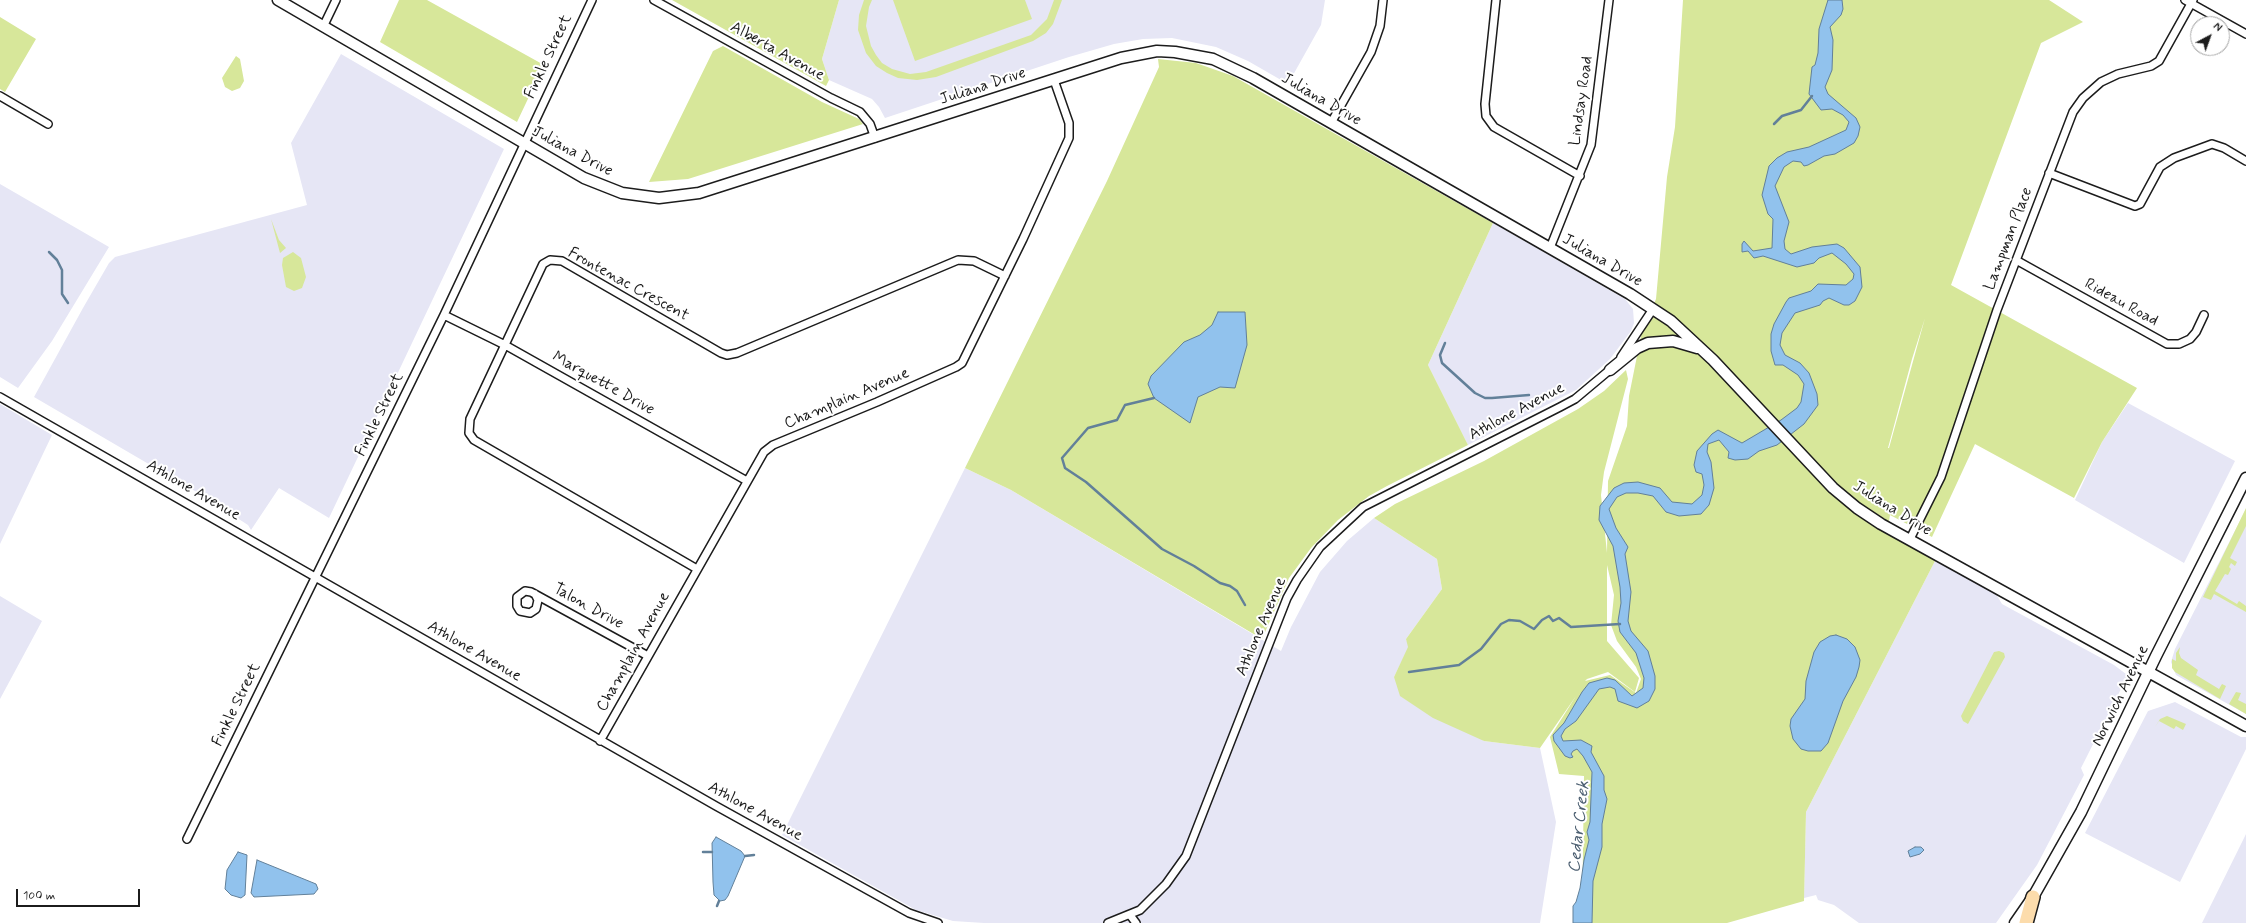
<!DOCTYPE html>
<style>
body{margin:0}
#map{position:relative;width:2246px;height:923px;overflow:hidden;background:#fff;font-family:Mynerve,sans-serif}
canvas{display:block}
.north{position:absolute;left:2190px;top:16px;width:40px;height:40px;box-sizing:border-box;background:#fff;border:1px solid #a4a4a4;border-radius:50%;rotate:41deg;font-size:11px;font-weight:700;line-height:16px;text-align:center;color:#1c1c1c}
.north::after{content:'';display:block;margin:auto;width:14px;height:18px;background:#1c1c1c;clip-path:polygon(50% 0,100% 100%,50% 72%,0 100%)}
.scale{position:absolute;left:16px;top:889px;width:124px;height:18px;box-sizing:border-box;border:2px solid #1c1c1c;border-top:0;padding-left:5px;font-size:12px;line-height:14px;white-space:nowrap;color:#1c1c1c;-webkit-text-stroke:3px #fff;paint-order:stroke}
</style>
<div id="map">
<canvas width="2246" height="923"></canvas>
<div class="north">N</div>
<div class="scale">100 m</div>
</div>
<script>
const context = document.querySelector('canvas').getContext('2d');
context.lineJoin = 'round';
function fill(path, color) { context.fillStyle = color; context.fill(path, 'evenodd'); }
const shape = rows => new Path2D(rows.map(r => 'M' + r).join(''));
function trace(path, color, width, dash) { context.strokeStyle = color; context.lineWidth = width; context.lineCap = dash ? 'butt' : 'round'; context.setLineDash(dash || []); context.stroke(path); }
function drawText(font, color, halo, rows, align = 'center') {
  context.font = font + ' Mynerve,sans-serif'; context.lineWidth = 4; context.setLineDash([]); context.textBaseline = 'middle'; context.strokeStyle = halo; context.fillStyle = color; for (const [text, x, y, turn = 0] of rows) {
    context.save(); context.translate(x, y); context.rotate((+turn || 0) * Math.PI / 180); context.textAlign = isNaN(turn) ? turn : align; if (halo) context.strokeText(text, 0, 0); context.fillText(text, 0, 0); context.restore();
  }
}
fill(shape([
 [839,0,1325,0,1321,25,1288,84,1248,61,1216,47,1172,38,1143,39,1114,44,1069,57,885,118,879,107,872,99,829,80,822,59],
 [341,54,504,149,329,518,279,488,251,530,248,525,200,494,34,397,83,308,109,263,115,257,307,205,291,143],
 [0,184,109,247,52,341,18,388,0,377],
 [1493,223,1625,299,1633,309,1634,323,1631,331,1610,359,1576,390,1468,445,1428,365],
 [2128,403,2235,461,2184,563,2075,500,2102,442],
 [0,404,52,435,0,544],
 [965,468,1011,490,1281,651,1291,627,1320,572,1347,541,1374,518,1437,559,1442,589,1406,639,1409,647,1394,677,1484,741,1540,748,1556,822,1540,923,984,923,953,921,916,910,782,835],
 [2246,509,2246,714,2176,675,2171,662,2175,649],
 [1935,561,1996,594,2002,604,2114,665,2126,674,2126,679,2081,768,2084,775,2037,865,1996,923,1859,923,1834,905,1818,900,1816,895,1804,898,1806,812],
 [0,596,42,621,0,699],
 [2175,702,2241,737,2246,737,2246,749,2180,882,2085,833,2148,711],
 [2246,834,2246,923,2202,923]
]), '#e6e6f5');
fill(shape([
 [399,0,427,0,544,65,517,122,380,42],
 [672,0,839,0,822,59,829,80,826,86],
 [864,0,872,0,869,7,866,26,871,46,876,55,882,63,892,69,910,74,926,72,1031,35,1047,19,1054,0,1062,0,1053,24,1046,33,1033,41,936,77,917,80,898,78,887,73,876,66,866,53,858,30,859,15],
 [893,0,1025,0,1032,19,915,61],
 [1683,0,2049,0,2083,22,2041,43,1951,285,2137,388,2102,442,2074,498,1975,444,1932,537,1890,515,1887,533,1935,561,1806,812,1804,901,1727,923,1582,923,1584,776,1559,774,1550,737,1576,696,1540,748,1484,741,1433,718,1400,696,1394,677,1408,647,1406,639,1442,589,1437,559,1374,518,1395,504,1484,461,1578,409,1604,391,1626,370,1628,379,1604,472,1601,495,1607,553,1608,481,1627,426,1629,396,1642,331,1656,299,1667,177,1675,127],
 [1925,318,1889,448,1888,448,1912,359],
 [1607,565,1614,595,1611,625,1617,641,1636,667,1641,679,1636,693,1610,675,1585,681,1587,679,1608,672,1635,692,1639,678,1607,641],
 [0,17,36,39,5,92,0,89],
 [723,46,822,102,859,119,863,124,688,179,649,182,713,51],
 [236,56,240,59,244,81,240,88,232,91,225,87,222,78],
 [1158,59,1196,63,1233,76,1493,223,1428,365,1468,445,1387,486,1369,496,1338,520,1311,548,1289,578,1262,639,1011,490,965,468,1107,181,1159,67],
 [271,219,279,240,286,248,280,253],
 [293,252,301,258,306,277,302,288,294,291,286,287,282,265,283,258],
 [2246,508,2246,526,2230,558,2237,562,2235,566,2231,563,2229,567,2231,569,2228,575,2225,574,2215,591,2237,604,2239,601,2246,606,2246,612,2214,594,2211,600,2203,597],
 [2180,647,2179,653,2181,658,2198,670,2196,675,2219,689,2222,684,2226,686,2220,699,2175,672,2172,668,2172,659,2176,661,2176,653],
 [1999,651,2004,653,2005,657,1968,724,1963,721,1961,716,1994,652],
 [2236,692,2241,693,2238,700,2246,704,2246,714,2229,704],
 [2167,716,2186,724,2183,730,2176,726,2174,729,2159,721,2155,727,2160,719]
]), '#d7e79a');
const water = shape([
 [1828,0,1842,0,1843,9,1841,15,1830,27,1833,40,1832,70,1825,87,1828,94,1856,118,1860,127,1858,136,1854,143,1835,154,1824,156,1808,165,1804,166,1801,162,1793,161,1784,167,1775,186,1789,222,1784,241,1785,249,1791,254,1812,247,1837,244,1844,248,1860,267,1862,287,1855,301,1849,305,1844,305,1829,298,1823,301,1820,305,1795,313,1782,333,1780,345,1785,355,1800,363,1809,373,1817,394,1818,405,1804,424,1777,445,1759,451,1748,459,1735,460,1728,458,1729,452,1719,440,1708,444,1707,452,1711,462,1714,488,1709,505,1701,514,1679,516,1666,512,1653,496,1638,493,1626,493,1617,497,1609,509,1616,528,1628,547,1625,554,1631,592,1628,621,1631,631,1648,651,1655,676,1655,689,1649,701,1637,708,1618,701,1615,689,1610,687,1599,689,1576,721,1565,729,1561,736,1563,741,1581,740,1592,746,1591,752,1604,776,1604,790,1607,799,1602,824,1602,847,1593,881,1592,923,1573,923,1573,906,1576,902,1580,888,1584,860,1589,840,1587,832,1590,822,1592,772,1583,756,1577,749,1573,751,1571,754,1573,757,1570,758,1565,756,1554,741,1553,735,1564,723,1582,692,1589,683,1607,678,1615,680,1632,696,1643,688,1644,678,1636,653,1620,632,1618,621,1621,603,1620,587,1613,546,1599,520,1600,506,1614,488,1624,483,1638,482,1660,488,1672,502,1692,504,1702,495,1704,485,1702,474,1696,472,1694,465,1697,451,1712,434,1718,430,1742,443,1781,420,1797,408,1801,402,1804,384,1798,375,1783,365,1775,365,1771,351,1771,334,1774,324,1786,302,1789,298,1811,291,1818,284,1846,285,1853,279,1854,274,1846,264,1832,253,1819,258,1814,263,1797,267,1763,256,1754,258,1748,251,1742,252,1742,244,1744,241,1753,251,1772,248,1773,219,1768,214,1762,195,1769,166,1777,158,1787,152,1809,147,1846,130,1849,122,1843,115,1832,109,1821,110,1809,94,1812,67,1815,65,1818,53,1819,29,1828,0],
 [1218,312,1245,312,1247,345,1235,388,1220,387,1198,397,1190,423,1154,398,1148,384,1151,376,1184,342,1200,335,1212,325,1218,312],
 [1836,635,1847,639,1855,647,1860,660,1859,667,1856,677,1843,701,1828,743,1821,751,1808,751,1801,749,1793,739,1790,726,1791,719,1805,699,1806,681,1814,652,1820,642,1830,636,1836,635],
 [716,837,741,851,745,856,728,896,725,900,720,901,714,895,713,882,712,843,716,837],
 [1915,847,1921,847,1924,850,1920,854,1910,857,1908,851,1915,847],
 [238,852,247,855,245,895,241,898,231,895,225,889,227,870,238,852],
 [257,860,316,884,318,889,314,894,254,897,251,893,257,860]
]);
fill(water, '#91c2ed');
trace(water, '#628099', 1);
trace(shape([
 [1774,124,1782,116,1801,110,1812,96],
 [49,252,57,260,62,270,62,294,68,303],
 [1445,343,1440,355,1442,363,1475,393,1485,398,1492,398,1529,395],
 [1154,398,1125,405,1117,420,1088,428,1062,458,1065,468,1086,482,1162,549,1194,566,1220,583,1230,586,1237,591,1245,605],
 [1409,672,1459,665,1481,649,1501,624,1509,620,1520,621,1534,629,1542,620,1549,616,1553,621,1559,618,1571,627,1620,624],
 [703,852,712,852],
 [745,856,754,855],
 [717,906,719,901]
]), '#628099', 2.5);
const street = shape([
 [654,0,831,98,860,112,870,124,875,138],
 [1496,0,1485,104,1486,116,1494,127,1580,176],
 [2185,0,2246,34],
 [323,27,336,0],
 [0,96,48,124],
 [1331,123,1371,52,1380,26,1383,0],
 [2049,173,2135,206,2140,204,2160,167,2174,158,2212,144,2224,148,2246,161],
 [1550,248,1591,145,1609,0],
 [2016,260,2167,344,2179,344,2190,339,2196,332,2204,315],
 [444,315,505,345,747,481],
 [1621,357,1653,309],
 [0,397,716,806,909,913,938,923],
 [1910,539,1941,477,1997,310,2073,112,2083,98,2101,82,2118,74,2151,66,2159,61,2193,0],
 [697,569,474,440,469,433,470,419,543,264,550,260,562,261,721,353,727,355,737,353,958,260,974,261,1005,276],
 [535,594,538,600,536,609,530,613,520,611,517,606,517,597,525,591,531,592,648,656],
 [600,741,764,452,773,445,877,402,956,367,962,363,1023,239,1069,138,1069,123,1054,80],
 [187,839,444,315,592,0],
 [1130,915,1136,923],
 [1108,923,1140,910,1166,884,1186,856,1287,598,1297,580,1320,547,1363,507,1560,407,1575,399,1612,368]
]);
const secondary = shape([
 [278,0,584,178,622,193,659,198,699,193,1121,58,1157,51,1175,52,1213,59,1253,78,1630,294,1671,321,1713,360,1833,488,1857,508,1881,524,2246,726],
 [1610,370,1637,348,1648,343,1673,341,1697,348],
 [2015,923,2033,897,2081,812,2156,656,2246,478]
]);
const highway = shape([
 [2026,923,2033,897]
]);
trace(street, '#1c1c1c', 10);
trace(secondary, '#1c1c1c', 13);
trace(highway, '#1c1c1c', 16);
trace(street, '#fff', 7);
trace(secondary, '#fff', 10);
trace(highway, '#fcdcac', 13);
drawText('16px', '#1c1c1c', '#fff', [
 ["Alberta Avenue",777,52,29],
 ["Finkle Street",549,57,-65],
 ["Juliana Drive",983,87,-18],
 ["Juliana Drive",1321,100,30],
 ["Lindsay Road",1582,101,-82],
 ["Juliana Drive",572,152,28],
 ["Lampman Place",2009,239,-69],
 ["Juliana Drive",1602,261,30],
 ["Frontenac Crescent",628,285,29],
 ["Rideau Road",2121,303,29],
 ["Marquette Drive",603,384,29],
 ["Champlain Avenue",847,399,-23],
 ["Athlone Avenue",1517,412,-28],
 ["Finkle Street",380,415,-64],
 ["Athlone Avenue",193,491,30],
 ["Juliana Drive",1892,509,32],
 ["Talon Drive",588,607,29],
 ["Athlone Avenue",1262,627,-67],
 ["Athlone Avenue",474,652,30],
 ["Champlain Avenue",634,652,-61],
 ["Norwich Avenue",2121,696,-64],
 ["Finkle Street",237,705,-64],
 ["Athlone Avenue",755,812,29]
]);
drawText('italic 17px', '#4b5e70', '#fff', [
 ["Cedar Creek",1580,827,-84]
]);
</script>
